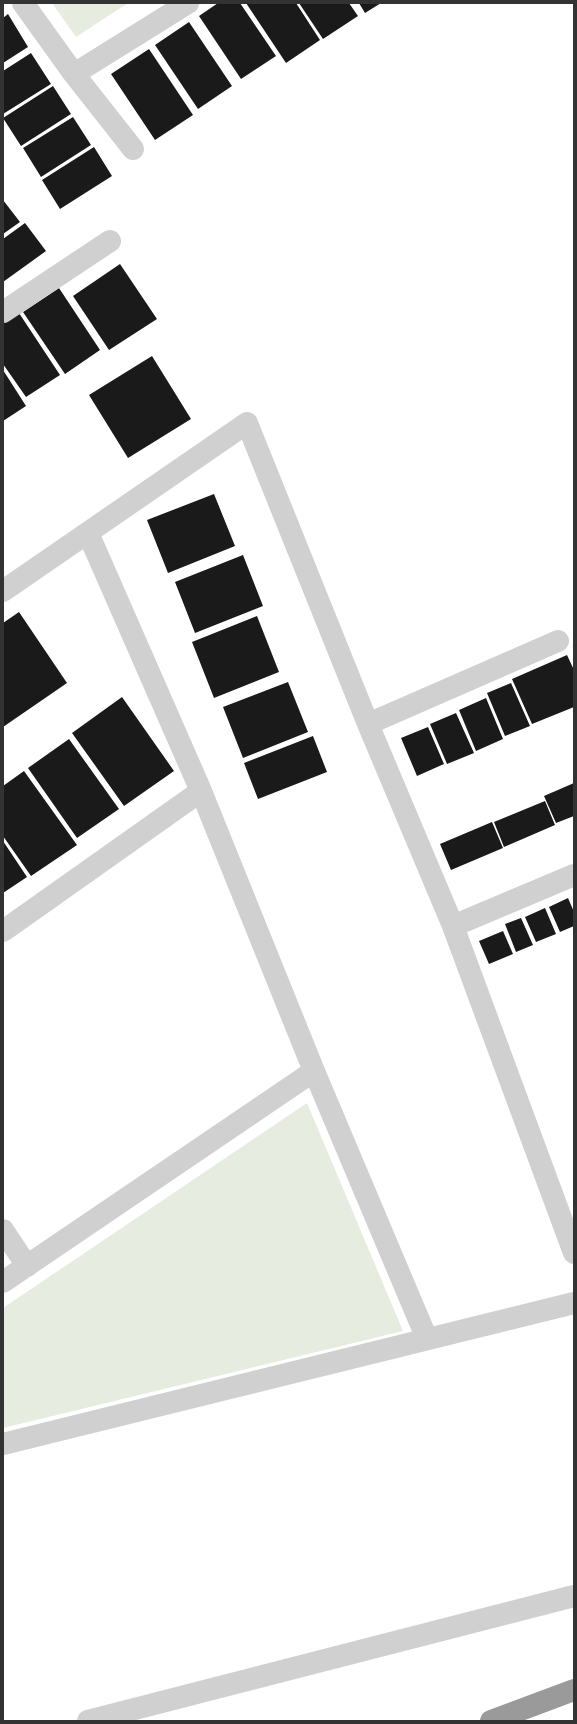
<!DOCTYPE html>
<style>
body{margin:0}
#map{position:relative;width:577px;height:1724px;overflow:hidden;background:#fff;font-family:Manrope,sans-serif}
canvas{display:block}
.frame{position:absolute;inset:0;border:4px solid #333;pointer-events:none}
</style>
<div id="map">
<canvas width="577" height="1724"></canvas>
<div class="frame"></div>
</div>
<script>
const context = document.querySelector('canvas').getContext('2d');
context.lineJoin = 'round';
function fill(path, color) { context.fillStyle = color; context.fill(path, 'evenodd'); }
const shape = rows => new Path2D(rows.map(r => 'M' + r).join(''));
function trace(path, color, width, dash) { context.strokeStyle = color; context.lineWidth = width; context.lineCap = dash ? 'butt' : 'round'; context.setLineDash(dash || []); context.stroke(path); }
fill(shape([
 [52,3,128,3,76,37],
 [307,1103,403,1331,3,1428,3,1308]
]), '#e6ecdf');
fill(shape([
 [218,3,240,3,276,56,241,79,199,16],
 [246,3,296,3,320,40,286,63],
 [299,3,349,3,358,16,323,39],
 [359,3,381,3,365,13],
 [8,14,28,47,3,63,3,18],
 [189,22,232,86,198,109,155,45],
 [149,49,193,115,155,140,111,74],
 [31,53,51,84,3,114,3,71],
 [53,86,71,114,21,146,3,118],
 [73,117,91,145,41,177,23,148],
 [94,147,112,176,60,209,42,180],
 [3,200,20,222,3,234],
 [25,223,46,251,3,282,3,239],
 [120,264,157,319,109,350,73,296],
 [59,288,100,350,65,374,23,312],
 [17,310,60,375,26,397,3,364,3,319],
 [152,356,191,419,128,458,89,395],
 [3,370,26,406,3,421],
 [214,494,235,546,168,573,147,520],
 [243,555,263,606,195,633,175,582],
 [19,612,67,683,3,727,3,623],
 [257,616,279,672,214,698,192,642],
 [567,655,574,670,574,707,532,724,512,679],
 [288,682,308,732,243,758,223,707],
 [511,683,530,726,505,736,487,693],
 [122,697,174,771,124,806,72,733],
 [486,698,503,739,476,751,459,710],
 [456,713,474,753,447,764,430,724],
 [428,727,444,764,417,776,401,738],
 [313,736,327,772,258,799,244,763],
 [69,739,119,809,77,838,28,768],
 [24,771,77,845,31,876,3,836,3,786],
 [574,783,574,816,556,823,544,796],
 [545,801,555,825,504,847,494,822],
 [492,822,503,848,451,870,440,844],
 [3,841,27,877,3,893],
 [568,898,574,912,574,926,560,932,549,907],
 [545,908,556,934,536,942,525,917],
 [521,918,533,945,516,952,505,924],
 [503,931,513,954,489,964,479,941]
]), '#1a1a1a');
trace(shape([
 [23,3,74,74,133,149],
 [74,74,188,3],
 [3,312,110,241],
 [88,533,201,791,314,1071,427,1339],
 [3,591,247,423,368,724,453,926,574,1253],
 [368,724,558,641],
 [453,926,574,875],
 [3,931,201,791],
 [3,1230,27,1266],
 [3,1282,314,1071],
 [3,1444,574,1303],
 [88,1721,574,1596]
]), '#d0d0d0', 22);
trace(shape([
 [491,1721,574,1690]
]), '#9a9a9a', 22);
</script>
